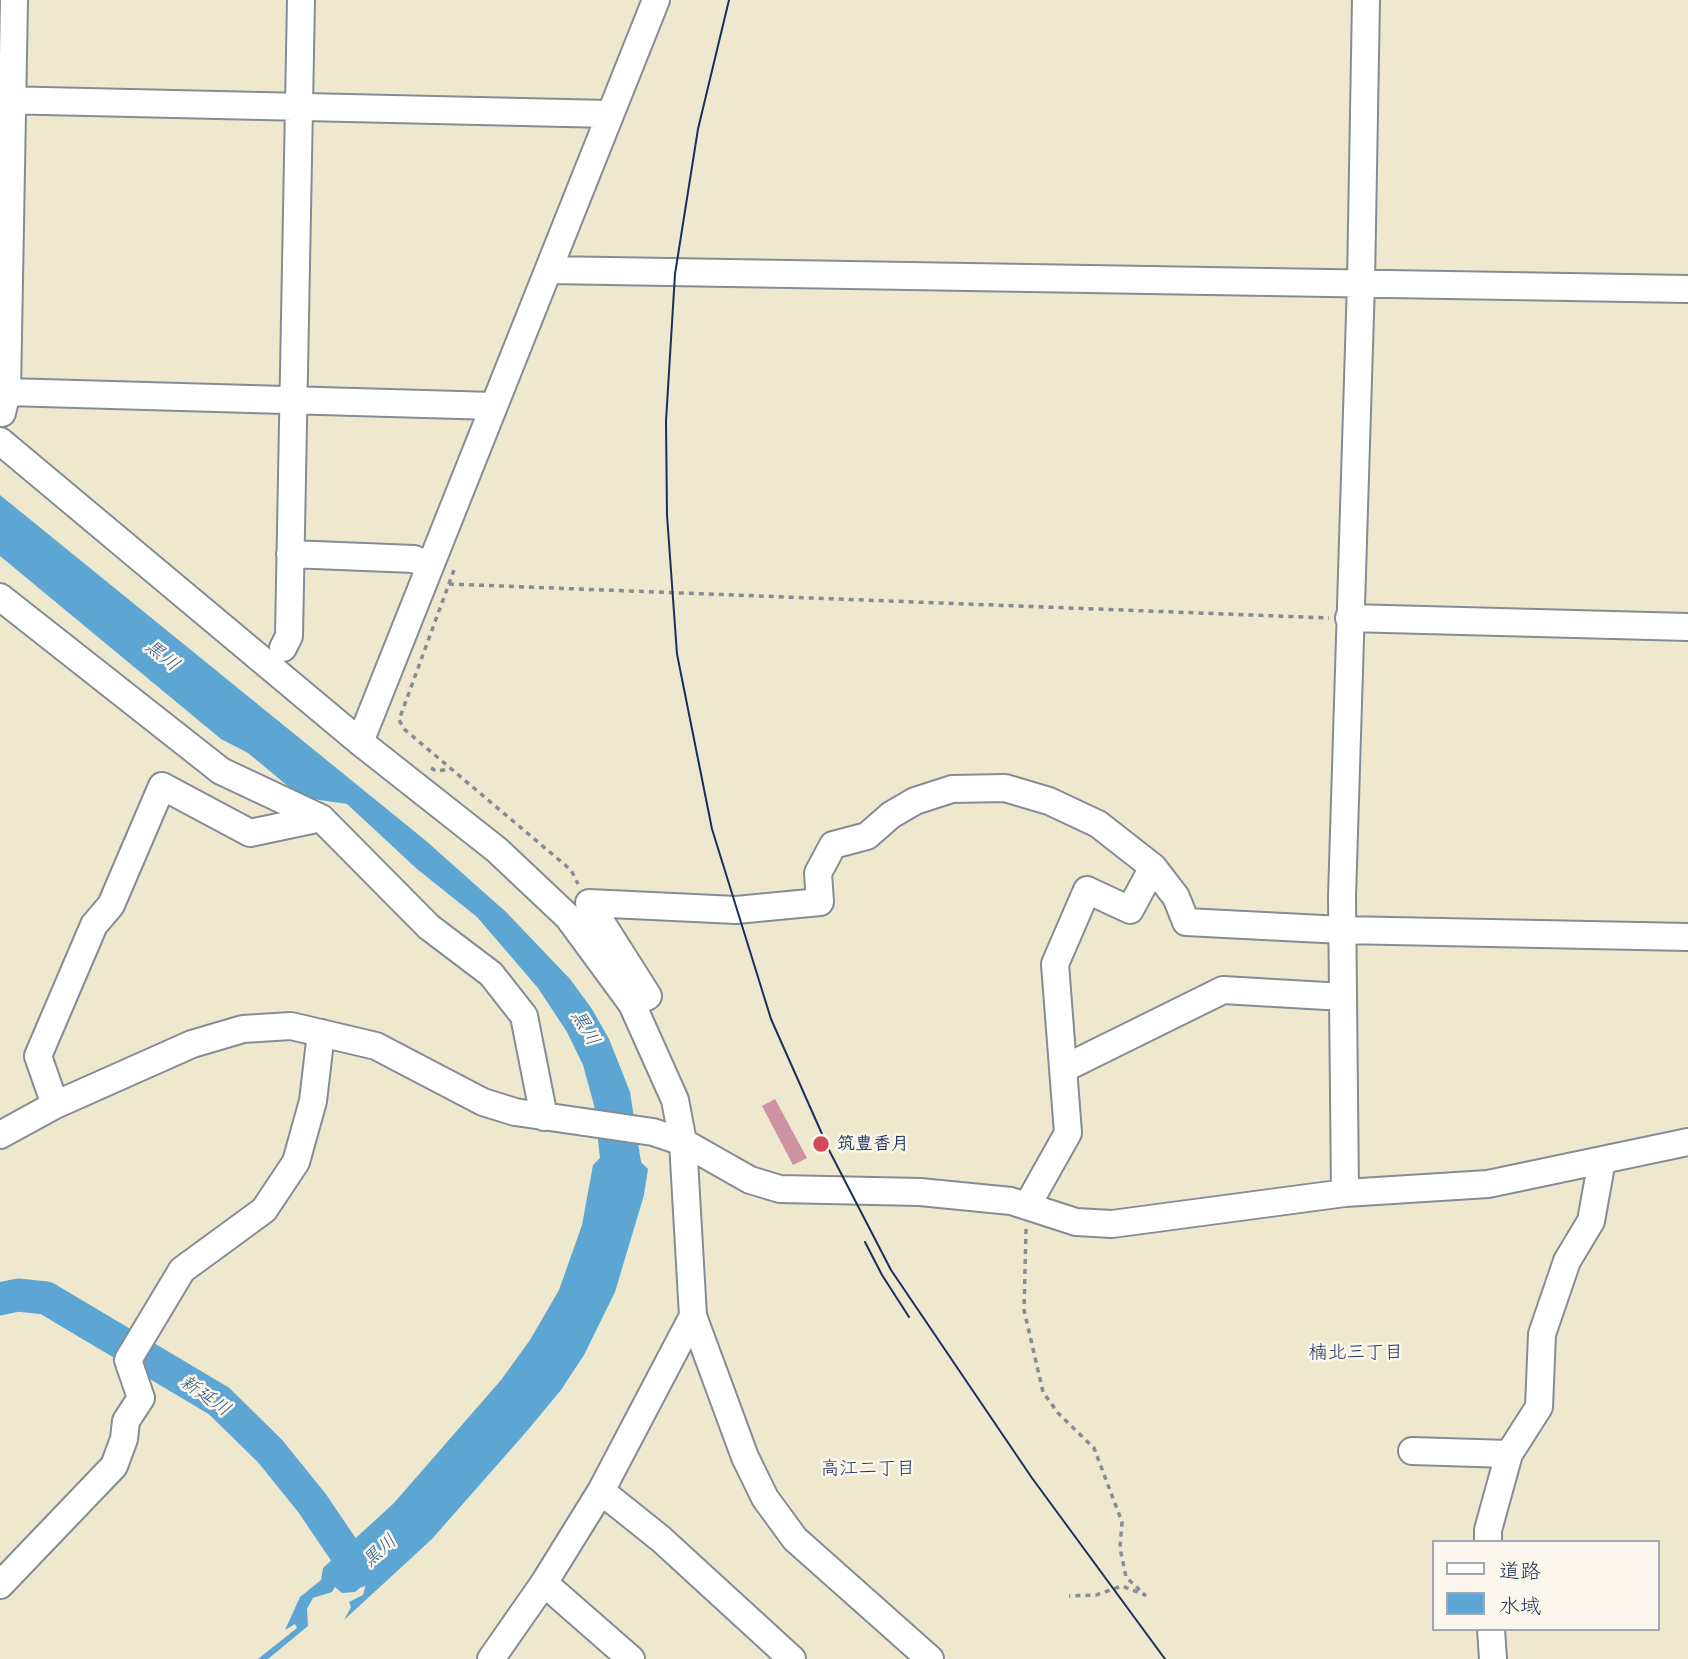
<!DOCTYPE html>
<meta charset="utf-8">
<style>
body{margin:0}
#map{position:relative;width:1688px;height:1659px;overflow:hidden;background:#eee9ce;font-family:"Playpen Sans","Klee One",sans-serif}
canvas{display:block}
.legend{position:absolute;left:1432px;top:1540px;width:228px;height:91px;box-sizing:border-box;background:#fbf7ec;border:2px solid #a1a7b3;margin:0;padding:9px 12px;list-style:none;font-size:21px;color:#1b2f5e}
.legend li{display:flex;align-items:center;gap:14px;height:35px}
.legend b{width:35px;border:2px solid #a1a7b3}
</style>
<div id="map">
<canvas width="1688" height="1659"></canvas>
<ul class="legend">
<li><b style="height:9px;background:#fff"></b>道路</li>
<li><b style="height:19px;background:#5da6d4"></b>水域</li>
</ul>
</div>
<script>
const context = document.querySelector('canvas').getContext('2d');
context.lineJoin = 'round';
function fill(path, color) { context.fillStyle = color; context.fill(path, 'evenodd'); }
const shape = rows => new Path2D(rows.map(r => 'M' + r).join(''));
function trace(path, color, width, dash) { context.strokeStyle = color; context.lineWidth = width; context.lineCap = dash ? 'butt' : 'round'; context.setLineDash(dash || []); context.stroke(path); }
function drawText(font, color, halo, rows, align = 'center') {
  context.font = font + ' "Playpen Sans","Klee One",sans-serif'; context.lineWidth = 5; context.setLineDash([]); context.textBaseline = 'middle'; context.strokeStyle = halo; context.fillStyle = color; for (const [text, x, y, turn = 0] of rows) {
    context.save(); context.translate(x, y); context.rotate((+turn || 0) * Math.PI / 180); context.textAlign = isNaN(turn) ? turn : align; if (halo) context.strokeText(text, 0, 0); context.fillText(text, 0, 0); context.restore();
  }
}
fill(shape([
 [0,495,425,840,506,912,570,979,592,1009,609,1039,630,1092,641,1162,648,1169,644,1195,615,1292,584,1355,561,1390,527,1431,432,1539,344,1620,351,1607,349,1602,363,1595,366,1583,355,1592,342,1593,335,1587,332,1592,313,1598,307,1609,308,1626,268,1659,258,1659,297,1628,295,1624,285,1630,300,1597,321,1580,323,1568,394,1503,501,1380,530,1340,559,1290,582,1225,593,1165,600,1158,594,1105,583,1065,567,1032,538,988,477,917,417,869,347,804,292,796,295,792,248,753,221,739,0,556]
]), '#5da6d4');
trace(shape([
 [0,1299,18,1295,46,1298,219,1401,270,1451,312,1503,358,1571]
]), '#5da6d4', 33);
fill(shape([
 [775,1099,807,1158,793,1165,762,1106]
]), '#ce92a3');
const minor = shape([
 [0,100,609,114],
 [549,270,1688,289],
 [7,392,494,406],
 [2,413,7,392,14,0],
 [0,441,360,742,497,850,568,917,632,1004,675,1100,683,1142,693,1316,745,1457,765,1498,795,1539,930,1659],
 [290,554,414,559,430,566],
 [0,597,221,771,321,818,429,927,491,974,524,1016,544,1117],
 [1349,618,1688,627],
 [283,648,289,636,301,0],
 [360,742,656,0],
 [632,1004,648,996,589,903,736,910,820,902,818,873,833,845,867,836,891,815,915,801,952,789,1005,788,1049,801,1098,824,1153,867,1176,897,1186,922,1342,930,1688,937],
 [1063,1069,1223,990,1343,997],
 [55,1105,38,1056,94,925,111,905,162,786,250,833,321,818],
 [0,1135,55,1105,192,1044,243,1029,291,1026,376,1046,483,1102,515,1112,653,1132,683,1142,750,1180,780,1189,920,1192,1011,1201,1076,1222,1112,1224,1345,1193,1488,1184,1688,1142],
 [1345,1193,1342,897,1361,282,1366,0],
 [1027,1206,1068,1133,1055,964,1087,890,1130,910,1153,867],
 [1412,1451,1509,1454],
 [601,1491,661,1539,792,1659],
 [1488,1542,1488,1530,1509,1454,1539,1407,1542,1334,1567,1261,1591,1221,1602,1160],
 [544,1583,631,1659],
 [0,1585,114,1466,124,1439,126,1421,141,1398,128,1360,182,1270,264,1210,296,1162,313,1101,321,1033],
 [1491,1629,1493,1659],
 [491,1659,544,1583,601,1491,693,1316]
]);
trace(minor, '#848c96', 30);
trace(shape([
 [454,570,399,720,404,729,571,870,578,884],
 [449,584,1329,618],
 [431,768,436,771,450,769],
 [1026,1229,1024,1310,1043,1392,1058,1413,1094,1448,1122,1522,1120,1548,1126,1577,1145,1595,1122,1586,1096,1595,1069,1596]
]), '#848c96', 3.5, [5, 5]);
trace(minor, '#fff', 26);
trace(shape([
 [729,0,698,129,675,274,666,421,667,515,677,654,712,829,771,1019,830,1152,891,1270,1032,1478,1165,1659],
 [865,1242,882,1275,909,1317]
]), '#1b2f5e', 2);
for (const [x, y, r, color] of [
 [821,1144,9,"#d1495b"]
]) { const dot = new Path2D(); dot.arc(x, y, r, 0, 2 * Math.PI); context.fillStyle = color; context.fill(dot); trace(dot, '#fbf7ec', 2.5); }
drawText('bold 18px', '#1b2f5e', '#fbf7ec', [
 ["筑豊香月",837,1144]
], 'left');
drawText('italic 19px', '#325987', '#fbf7ec', [
 ["黒川",162,656,39],
 ["黒川",585,1028,60],
 ["新延川",205,1396,35],
 ["黒川",380,1551,-42]
]);
drawText('19px', '#1b2f5e', '#fbf7ec', [
 ["楠北三丁目",1356,1353],
 ["高江二丁目",868,1469]
]);
</script>
